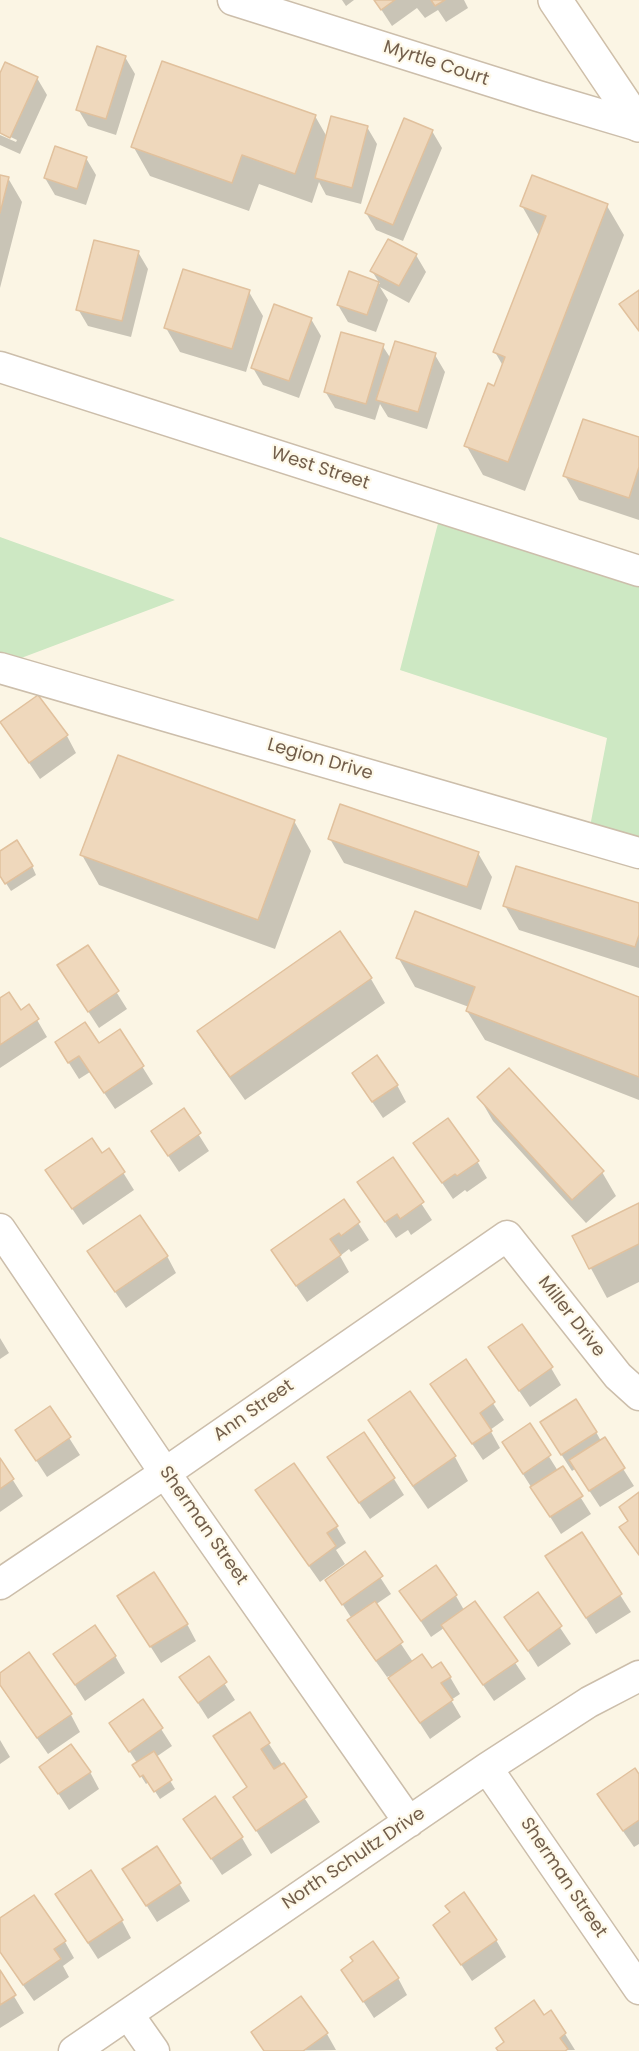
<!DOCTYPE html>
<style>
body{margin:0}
canvas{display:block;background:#fbf5e4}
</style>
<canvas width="639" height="2051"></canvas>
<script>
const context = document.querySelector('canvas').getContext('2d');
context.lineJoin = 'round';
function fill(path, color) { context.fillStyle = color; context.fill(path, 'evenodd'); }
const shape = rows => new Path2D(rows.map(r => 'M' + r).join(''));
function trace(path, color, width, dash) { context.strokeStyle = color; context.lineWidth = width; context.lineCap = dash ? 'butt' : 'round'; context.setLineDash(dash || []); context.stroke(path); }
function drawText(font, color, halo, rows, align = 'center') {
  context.font = font + ' Poppins,sans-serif'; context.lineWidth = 4.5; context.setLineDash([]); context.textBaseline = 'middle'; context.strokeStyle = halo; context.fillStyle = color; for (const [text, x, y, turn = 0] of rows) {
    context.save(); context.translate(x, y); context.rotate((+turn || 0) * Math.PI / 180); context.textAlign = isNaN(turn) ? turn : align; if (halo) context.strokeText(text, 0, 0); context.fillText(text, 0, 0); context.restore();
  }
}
fill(shape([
 [442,508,639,571,639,849,588,837,607,738,400,670],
 [0,537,175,600,0,666]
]), '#cde8c3');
fill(shape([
 [342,0,354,0,346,6],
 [375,0,464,0,468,8,446,22,438,10,425,18,417,8,392,26],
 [125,57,135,74,116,135,88,126,78,109],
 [0,76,37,78,47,95,20,154,0,145,0,135,16,142,17,140,0,132],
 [315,116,327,137,367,127,377,144,361,204,326,195,319,182,312,203,259,184,249,211,150,176,133,146],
 [432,131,442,148,403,241,376,230,366,213],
 [86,158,96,175,86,205,55,195,45,178],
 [0,176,8,178,22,202,0,288],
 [522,206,607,206,624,235,525,491,483,475,466,445,495,388,503,366,495,352,539,236],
 [138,252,148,269,131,337,88,326,78,309],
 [416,255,426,272,409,303,380,287,388,300,376,332,348,322,338,305,350,273,380,284,372,271],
 [249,292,263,316,246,372,180,352,166,328],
 [311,319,321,336,299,398,263,385,253,368],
 [382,345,391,359,435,355,445,372,427,429,388,417,380,404,375,420,335,408,325,391],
 [639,439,639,520,579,500,565,476],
 [2,723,67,736,76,753,40,779],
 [294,821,311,851,275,949,99,885,82,855],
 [330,839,478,853,492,877,481,910,344,863],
 [0,852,32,866,36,875,11,891,0,874],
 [639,905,639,968,519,930,505,906],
 [340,933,371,979,385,1003,245,1100,213,1055,199,1031],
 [88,947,127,1009,99,1028,69,982],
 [398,957,639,999,639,1100,485,1040,467,1011,469,1007,415,987],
 [0,1000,20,1012,29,1006,47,1037,0,1068],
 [120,1031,153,1084,115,1109,90,1072,79,1079,67,1060,98,1045],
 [397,1085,406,1102,383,1118,364,1090],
 [479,1097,602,1172,616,1196,586,1223,493,1121],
 [183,1110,209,1151,179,1172,163,1148],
 [415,1143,477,1161,487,1178,467,1192,465,1190,453,1199],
 [109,1150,134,1190,83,1225,47,1171,102,1155],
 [392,1159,432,1220,411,1235,408,1230,396,1238,369,1199],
 [344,1201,369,1240,351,1252,349,1249,340,1256,349,1272,307,1302,283,1267],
 [639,1204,639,1282,607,1298,574,1237],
 [167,1256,176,1273,126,1308,99,1268],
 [0,1338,9,1353,0,1359],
 [490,1348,551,1368,561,1385,530,1407],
 [465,1361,504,1420,490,1430,500,1448,483,1460,432,1384],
 [410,1393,455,1457,468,1481,428,1509,384,1445,370,1421],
 [50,1408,80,1455,47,1477,17,1431],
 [529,1425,558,1471,562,1468,591,1514,561,1534,514,1460],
 [596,1432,601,1441,604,1439,634,1486,600,1507,575,1469,572,1471,552,1440],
 [0,1460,23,1496,0,1512],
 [339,1474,394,1479,404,1495,370,1519],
 [257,1491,336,1526,346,1543,336,1550,345,1564,320,1582,267,1507],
 [581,1534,631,1612,596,1634,557,1573],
 [365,1554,391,1594,375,1605,413,1662,450,1677,460,1694,451,1700,461,1717,430,1739,389,1676,387,1677,359,1638,349,1621,352,1619,327,1580],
 [401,1591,456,1596,464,1610,475,1603,526,1679,494,1701,444,1628,431,1637],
 [538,1595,571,1644,538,1667,506,1617],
 [129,1613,187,1624,196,1641,161,1663],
 [55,1654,115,1656,125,1673,85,1701],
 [208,1658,235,1700,208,1719,181,1677],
 [0,1674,71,1715,80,1732,48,1754,6,1694,0,1683],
 [143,1701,172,1746,156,1757,175,1789,160,1799,149,1782,146,1784,134,1765,137,1763,111,1723],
 [215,1736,269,1744,320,1822,271,1854,235,1797,248,1788],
 [0,1740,10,1757,0,1764],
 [41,1767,90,1772,99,1789,69,1810],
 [639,1776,639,1844,634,1847,609,1811],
 [185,1819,242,1838,252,1855,222,1875],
 [157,1848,190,1901,157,1922,134,1886],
 [67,1911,122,1921,131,1938,98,1959],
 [0,1920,65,1942,74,1958,63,1966,69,1977,34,2001,0,1952],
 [435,1925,496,1940,506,1957,472,1981],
 [343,1970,398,1978,407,1995,374,2018],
 [0,1973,24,2013,0,2028],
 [543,2017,565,2034,575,2050,499,2051],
 [253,2032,327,2034,336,2050,264,2051]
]), '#0003');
const building = shape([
 [374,0,395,0,381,10,374,0],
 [431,0,445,0,435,6,431,0],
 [97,46,126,56,106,119,76,110,97,46],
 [162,61,316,115,295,174,242,155,232,183,131,147,162,61],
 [5,62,38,77,10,138,0,133,0,73,5,62],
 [331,116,368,126,352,188,315,178,331,116],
 [404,118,433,130,393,225,365,213,404,118],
 [55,146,87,157,77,189,44,178,55,146],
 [0,175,9,177,0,213,0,175],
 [532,175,608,204,508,462,464,446,488,383,494,386,505,357,493,352,546,216,520,206,532,175],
 [388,239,417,254,399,286,370,271,388,239],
 [94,240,139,251,122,321,76,310,94,240],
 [183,269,250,290,232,349,164,328,183,269],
 [349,271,379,282,367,315,337,305,349,271],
 [639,290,639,331,619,304,639,290],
 [274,304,312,318,289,381,251,368,274,304],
 [341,332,384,344,366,404,324,392,341,332],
 [395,341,436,353,418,412,376,400,395,341],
 [583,419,639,437,639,467,629,498,563,476,583,419],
 [38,695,68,735,29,763,0,722,38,695],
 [118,755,295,820,258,920,80,855,118,755],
 [340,804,479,852,467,887,328,839,340,804],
 [17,840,33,866,5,884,0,876,0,851,17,840],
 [516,866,639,903,639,935,635,947,503,906,516,866],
 [415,911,639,997,639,1077,466,1011,475,987,396,958,415,911],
 [340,931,372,978,230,1077,197,1031,340,931],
 [88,945,119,991,88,1012,57,965,88,945],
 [9,992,21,1010,29,1004,39,1019,0,1045,0,998,9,992],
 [85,1022,99,1043,120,1029,144,1066,104,1093,79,1056,68,1063,55,1042,85,1022],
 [377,1055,398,1085,372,1102,352,1073,377,1055],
 [509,1068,604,1171,572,1200,477,1097,509,1068],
 [184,1108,201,1133,168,1156,151,1131,184,1108],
 [448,1118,479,1161,457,1176,455,1174,442,1183,413,1143,448,1118],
 [92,1138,102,1153,109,1148,125,1172,72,1209,45,1170,92,1138],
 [393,1157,424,1202,400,1219,397,1214,385,1222,357,1182,393,1157],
 [344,1199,360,1222,341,1236,339,1233,330,1239,341,1255,296,1286,271,1250,344,1199],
 [639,1203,639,1244,589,1269,572,1236,639,1203],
 [140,1215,168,1256,115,1292,87,1251,140,1215],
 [522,1324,553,1367,519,1391,488,1347,522,1324],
 [466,1359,495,1402,480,1413,492,1431,472,1444,430,1384,466,1359],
 [410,1391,456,1456,413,1486,368,1420,410,1391],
 [576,1399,597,1432,561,1455,540,1422,576,1399],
 [50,1406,71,1437,36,1461,15,1430,50,1406],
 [530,1423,551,1455,523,1474,502,1442,530,1423],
 [364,1432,395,1478,359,1503,327,1457,364,1432],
 [605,1437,625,1468,589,1491,569,1460,605,1437],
 [0,1458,14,1479,0,1489,0,1458],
 [294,1463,338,1526,327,1533,336,1546,309,1566,255,1490,294,1463],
 [563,1466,583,1496,550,1517,530,1487,563,1466],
 [639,1492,639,1555,619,1527,628,1521,619,1507,639,1492],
 [582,1532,622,1594,586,1618,545,1556,582,1532],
 [365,1551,383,1576,342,1605,325,1580,365,1551],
 [436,1565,457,1595,421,1621,399,1591,436,1565],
 [154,1572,188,1624,150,1647,117,1596,154,1572],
 [538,1592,562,1626,528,1651,504,1617,538,1592],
 [375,1601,403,1642,376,1661,347,1620,375,1601],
 [475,1601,518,1661,483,1685,441,1625,475,1601],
 [95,1625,116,1656,75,1685,53,1654,95,1625],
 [29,1652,72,1714,37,1738,0,1685,0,1673,29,1652],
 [422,1654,432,1668,441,1662,451,1677,441,1683,453,1700,420,1723,388,1678,422,1654],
 [209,1656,227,1682,198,1703,179,1677,209,1656],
 [143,1699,163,1728,129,1752,109,1723,143,1699],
 [250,1712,270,1743,261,1749,274,1769,284,1763,307,1797,256,1831,233,1797,247,1787,213,1736,250,1712],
 [71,1744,91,1772,58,1794,39,1767,71,1744],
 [154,1751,172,1780,154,1792,143,1775,140,1777,132,1765,154,1751],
 [635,1768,639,1774,639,1820,623,1831,597,1794,635,1768],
 [215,1796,243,1837,211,1859,183,1819,215,1796],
 [157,1846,181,1883,146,1906,122,1869,157,1846],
 [91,1870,123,1920,88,1943,55,1894,91,1870],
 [464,1892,497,1940,461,1965,433,1925,450,1912,445,1906,464,1892],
 [34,1895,66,1941,54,1949,61,1959,23,1985,0,1952,0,1918,34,1895],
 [373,1941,399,1978,363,2002,341,1970,353,1961,350,1957,373,1941],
 [0,1970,16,1995,0,2005,0,1970],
 [301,1996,328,2033,303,2051,264,2051,251,2032,301,1996],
 [534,2000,544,2015,551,2010,566,2033,560,2038,568,2049,565,2051,498,2051,496,2048,504,2042,495,2028,534,2000]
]);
fill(building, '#efd8bc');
trace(building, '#e1c19d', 1.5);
const street = shape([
 [233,0,538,96,639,126],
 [0,367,639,571],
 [0,668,639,853],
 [0,1229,165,1473,409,1822],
 [0,1584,165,1473,507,1236,618,1376,639,1395],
 [487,1768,639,1989],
 [128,2014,154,2051],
 [74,2051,487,1768,589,1702,639,1676]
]);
const secondary = shape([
 [555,0,639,125]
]);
trace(street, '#ccbeab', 33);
trace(secondary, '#cfbfa9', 36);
trace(street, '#fff', 30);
trace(secondary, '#fff', 33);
drawText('18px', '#725e4b', '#fef9e9', [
 ["Myrtle Court",436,64,18],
 ["West Street",320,469,18],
 ["Legion Drive",320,760,16],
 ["Miller Drive",571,1317,52],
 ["Ann Street",254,1411,-35],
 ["Sherman Street",203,1526,55],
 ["North Schultz Drive",354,1859,-34],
 ["Sherman Street",563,1878,56]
]);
</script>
